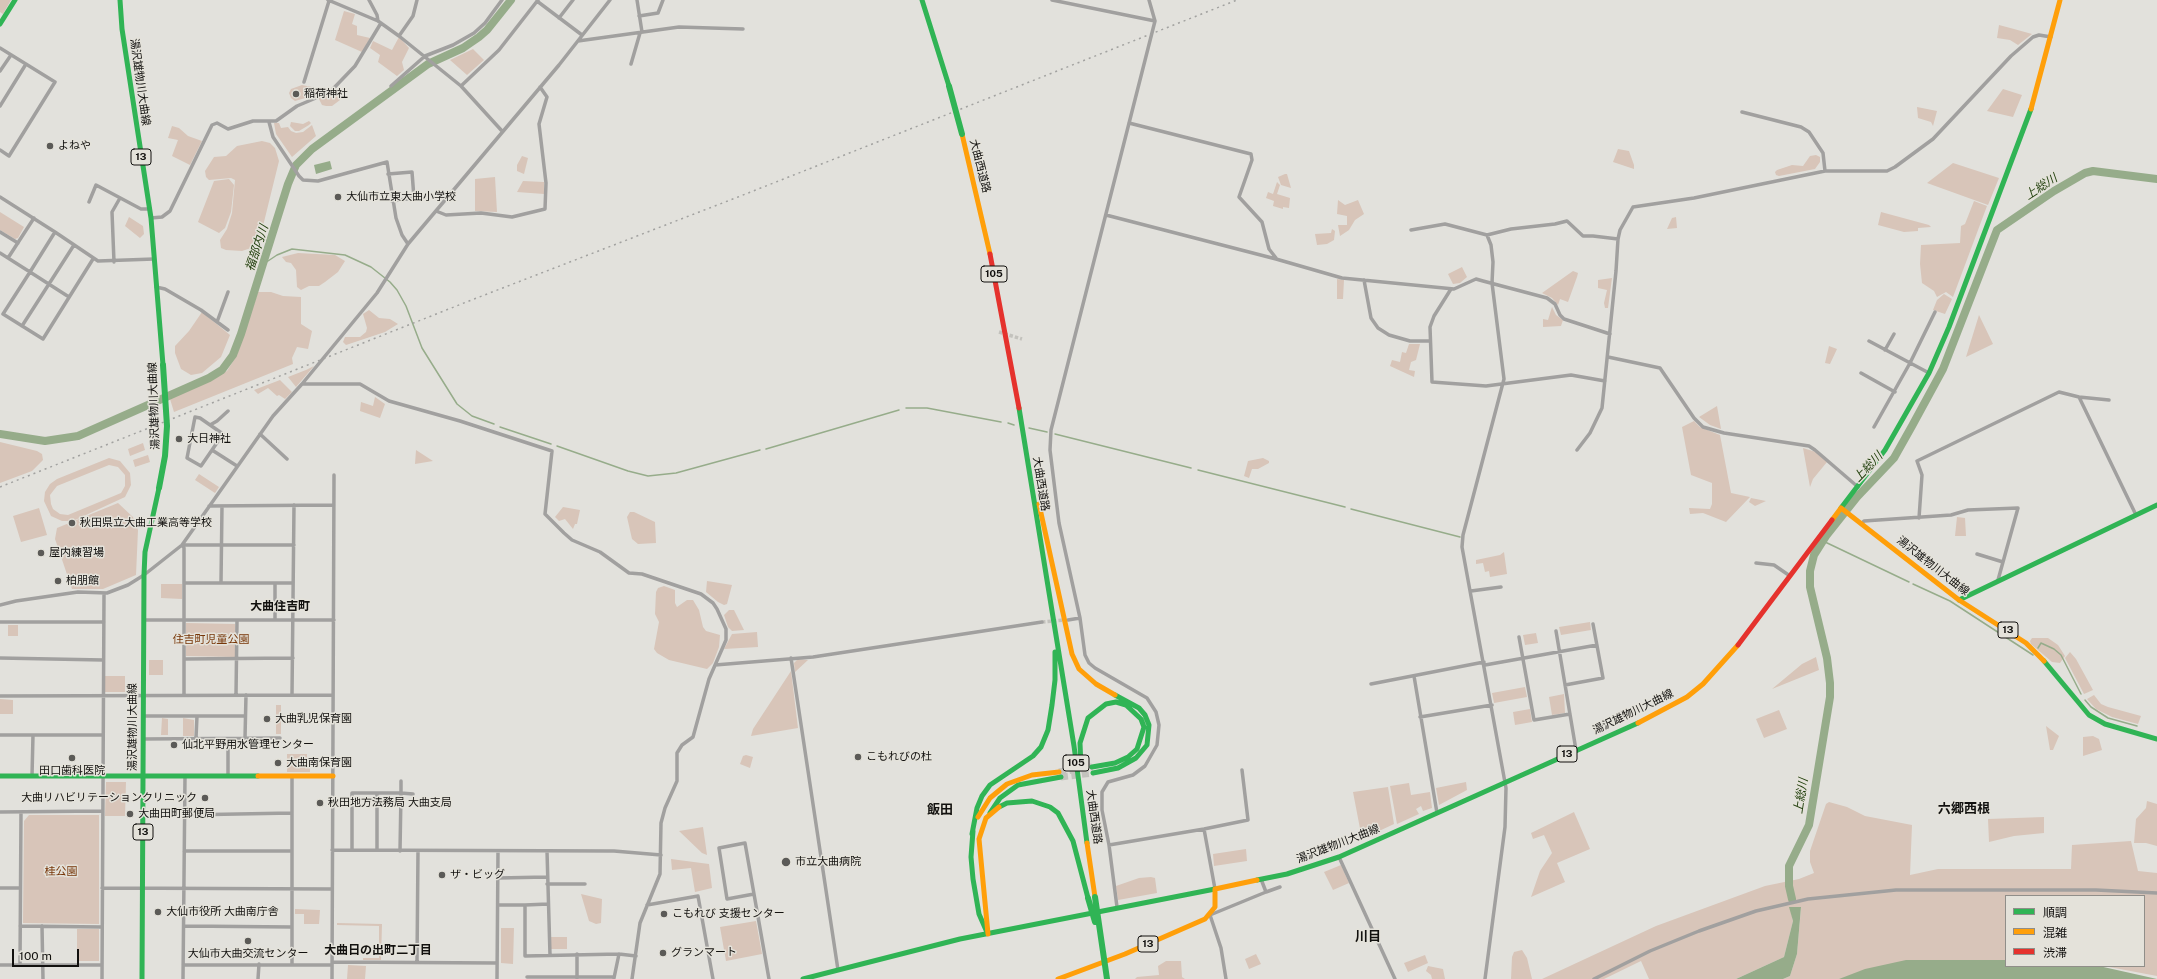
<!DOCTYPE html>
<meta charset="utf-8">
<style>
body{margin:0}
#map{position:relative;width:2157px;height:979px;overflow:hidden;background:#e2e1dc;font-family:"Public Sans","Noto Sans JP",sans-serif}
canvas{display:block}
.legend{position:absolute;left:2005px;top:895px;width:140px;height:72px;box-sizing:border-box;background:#e4e2da;border:1px solid #908e89;margin:0;padding:5px 7px;list-style:none;font-size:12px;color:#12110f}
.legend li{display:flex;align-items:center;gap:8px;height:20px}
.legend b{width:20px;border:1px solid #908e89}
.scale{position:absolute;left:12px;top:949px;width:67px;height:18px;box-sizing:border-box;border:2px solid #12110f;border-top:0;padding-left:5px;font-size:12px;line-height:14px;white-space:nowrap;color:#12110f;-webkit-text-stroke:3px #e4e2da;paint-order:stroke}
</style>
<div id="map">
<canvas width="2157" height="979"></canvas>
<ul class="legend">
<li><b style="height:5px;background:#30b455"></b>順調</li>
<li><b style="height:5px;background:#ff9f0a"></b>混雑</li>
<li><b style="height:5px;background:#e5322d"></b>渋滞</li>
</ul>
<div class="scale">100 m</div>
</div>
<script>
const context = document.querySelector('canvas').getContext('2d');
context.lineJoin = 'round';
function fill(path, color) { context.fillStyle = color; context.fill(path, 'evenodd'); }
const shape = rows => new Path2D(rows.map(r => 'M' + r).join(''));
function trace(path, color, width, dash) { context.strokeStyle = color; context.lineWidth = width; context.lineCap = dash ? 'butt' : 'round'; context.setLineDash(dash || []); context.stroke(path); }
function drawText(font, color, halo, rows, align = 'center') {
  context.font = font + ' "Public Sans","Noto Sans JP",sans-serif'; context.lineWidth = 3; context.setLineDash([]); context.textBaseline = 'middle'; context.strokeStyle = halo; context.fillStyle = color; for (const [text, x, y, turn = 0] of rows) {
    context.save(); context.translate(x, y); context.rotate((+turn || 0) * Math.PI / 180); context.textAlign = isNaN(turn) ? turn : align; if (halo) context.strokeText(text, 0, 0); context.fillText(text, 0, 0); context.restore();
  }
}
fill(shape([
 [0,0,11,0,3,14,0,12],
 [344,11,355,14,352,24,357,26,357,35,370,38,362,52,335,40],
 [1999,25,2014,29,2032,34,2018,45,2010,40,1997,38],
 [399,37,409,48,402,62,404,70,397,76,378,62,380,55,370,48,373,41,392,50],
 [473,49,484,60,467,75,450,60],
 [302,85,341,93,340,100,332,106,326,106,322,105,319,99,312,96,295,101,291,98,289,93,291,89],
 [2003,89,2022,95,2013,117,1987,111],
 [1917,107,1937,111,1933,126,1931,122,1918,118],
 [309,121,311,123,309,125,299,131,295,131,290,126,291,122,303,124],
 [274,123,279,123,281,128,288,127,291,131,296,133,303,132,312,125,316,136,292,157,276,134],
 [172,126,179,128,188,136,202,141,190,165,172,156,178,140,168,138],
 [262,141,270,143,275,148,279,161,263,226,254,247,242,251,226,250,221,248,220,240,227,229,232,213,235,180,231,178,209,180,206,177,205,171,214,157,226,156,237,146],
 [1618,149,1629,151,1634,165,1634,169,1613,162],
 [1816,155,1820,157,1820,162,1815,169,1779,176,1776,175,1775,172,1777,170,1792,165,1803,166,1810,156],
 [522,156,528,158,524,174,517,171,517,165],
 [1953,163,1999,178,1988,205,1927,183],
 [1285,174,1287,174,1291,188,1281,185,1278,177],
 [495,177,497,212,475,211,475,179],
 [229,179,234,185,231,212,225,228,219,233,198,222,214,181],
 [523,181,544,182,544,194,517,192],
 [1277,182,1280,185,1277,194,1290,198,1289,208,1283,207,1283,209,1273,206,1274,201,1266,198,1268,192,1273,194],
 [1338,200,1345,205,1358,200,1364,214,1355,220,1349,230,1340,236,1338,225,1347,225,1347,216,1337,214],
 [1974,201,1987,206,1953,297,1946,292,1937,297,1934,291,1922,283,1920,264,1921,245,1960,243,1961,226,1965,224],
 [0,212,24,227,18,238,15,239,0,230],
 [1881,212,1929,225,1931,227,1918,228,1918,231,1904,232,1878,225],
 [129,217,143,226,144,234,140,238,125,226],
 [1676,217,1677,228,1667,229,1672,218],
 [1332,229,1335,231,1334,240,1327,244,1317,245,1315,234,1331,233],
 [298,253,335,255,345,261,338,272,325,282,319,286,309,286,301,290,297,287,296,270,291,263,286,262,282,257],
 [1462,267,1467,277,1460,283,1453,284,1448,274],
 [1573,271,1578,273,1577,277,1568,302,1560,299,1558,305,1552,298,1542,293],
 [1612,278,1608,308,1605,308,1604,303,1607,290,1598,288,1598,280],
 [1337,279,1344,280,1343,299,1337,299],
 [258,292,271,292,283,296,301,297,301,324,312,331,308,349,297,347,292,358,293,364,174,412,170,399,227,371,237,355],
 [1944,294,1952,299,1945,314,1933,310,1937,300],
 [1552,307,1556,315,1563,320,1561,326,1543,327,1543,319,1548,320],
 [369,310,379,318,390,319,398,324,385,332,346,345,343,342,345,337,360,337,366,332,367,328,363,314],
 [202,312,230,335,221,357,202,373,191,375,181,369,175,353,175,346,189,331],
 [1979,315,1993,344,1966,357],
 [1409,344,1420,344,1416,360,1411,362,1409,370,1415,371,1414,377,1390,366,1392,360,1400,362,1402,352,1406,353],
 [1829,346,1837,349,1830,364,1825,363],
 [314,366,296,387,288,377,306,370],
 [280,380,292,392,285,399,279,395,277,396,268,388,258,394,254,390],
 [375,397,385,404,380,418,360,411,361,402,373,406],
 [1717,406,1721,429,1710,425,1699,417],
 [1694,421,1700,427,1720,435,1731,493,1750,497,1726,522,1703,513,1690,514,1689,508,1710,509,1712,504,1712,483,1691,475,1682,427],
 [0,442,37,451,42,454,43,460,32,471,0,483],
 [143,443,145,450,130,456,128,449],
 [1803,448,1816,452,1827,462,1813,479,1810,487],
 [416,450,433,461,415,464],
 [148,455,150,462,135,467,133,460],
 [109,458,120,461,130,473,131,485,125,497,73,521,62,521,51,516,44,501,45,492,50,484,57,479],
 [109,465,118,467,125,475,125,486,121,493,68,515,60,514,53,509,51,504,50,495,57,486],
 [1263,458,1269,461,1269,463,1258,469,1252,469,1249,478,1244,476,1248,461],
 [199,474,219,487,215,493,195,480],
 [1751,498,1766,501,1755,506,1749,502],
 [118,503,133,517,138,530,136,575,103,589,72,589,55,539,57,528],
 [563,507,580,510,577,524,575,524,573,529,565,519,559,521,555,517],
 [39,508,47,535,21,542,13,516],
 [630,512,634,512,655,522,656,543,638,544,632,539,627,517],
 [1957,517,1965,518,1966,536,1955,536],
 [1504,552,1507,574,1490,577,1489,571,1485,572,1483,563,1476,564,1476,560,1500,555],
 [707,581,732,585,727,604,724,605,718,602,706,592],
 [161,584,182,584,182,599,161,598],
 [664,586,675,590,675,603,677,607,687,600,693,600,699,610,703,627,706,631,720,635,719,647,713,663,707,669,669,660,657,653,654,649,659,622,655,614,656,592,658,588],
 [729,610,734,610,744,630,732,631,728,627,724,615],
 [1590,622,1591,630,1561,635,1559,627],
 [186,623,235,624,235,657,186,656],
 [8,625,18,625,18,636,8,636],
 [757,632,758,647,724,649,732,634],
 [1536,633,1538,643,1525,645,1523,635],
 [2032,638,2048,638,2058,645,2065,656,2060,663,2052,662,2031,644,2030,641],
 [2070,652,2076,659,2093,690,2084,694,2065,658],
 [1816,657,1819,670,1772,689,1802,664],
 [798,659,808,660,795,672,794,663],
 [149,660,163,660,163,675,149,675],
 [791,671,798,728,751,736,753,729],
 [105,676,125,676,125,692,105,692],
 [1525,687,1527,697,1494,703,1492,693],
 [1564,694,1565,713,1552,715,1549,697],
 [2094,695,2101,704,2108,707,2141,716,2138,724,2112,717,2096,709,2087,699],
 [0,699,13,700,13,714,0,714],
 [276,705,281,705,281,734,276,734],
 [1530,709,1532,722,1515,725,1513,712],
 [1779,710,1787,729,1764,738,1756,719],
 [162,718,168,719,168,735,161,735],
 [183,718,194,720,194,736,183,736],
 [2046,726,2059,736,2053,750,2050,750],
 [2093,736,2099,739,2102,750,2083,756,2083,737],
 [287,754,307,754,307,759,310,760,310,772,287,772],
 [746,755,753,757,750,768,740,764,743,756],
 [106,782,126,782,125,816,105,816],
 [1466,782,1467,790,1439,805,1436,788],
 [1409,783,1411,795,1430,792,1432,808,1423,811,1421,806,1416,809,1419,814,1397,824,1390,786],
 [1388,787,1394,824,1362,839,1353,792],
 [2147,801,2157,804,2157,846,2146,843,2134,843,2136,819,2146,808],
 [1829,802,1847,807,1865,816,1912,825,1910,875,1938,869,2071,869,2072,845,2131,841,2138,871,2157,873,2157,976,2104,966,2144,966,2144,896,2006,896,2006,960,1839,979,1783,979,1790,976,1797,954,1801,908,1790,907,1793,921,1784,957,1736,979,1649,979,1641,961,1604,979,1542,979,1656,926,1765,886,1799,879,1814,873,1810,862,1810,851,1826,804],
 [1574,812,1590,849,1557,863,1565,882,1531,897,1540,871,1552,853,1544,835,1533,839,1531,833],
 [29,815,99,815,99,924,23,923,24,821],
 [2044,817,2044,833,2014,836,1989,842,1988,819],
 [703,827,707,855,702,853,679,831],
 [1246,849,1247,861,1214,866,1213,854],
 [671,859,709,864,712,888,695,892,691,868,672,870],
 [1341,865,1349,883,1333,890,1324,872],
 [1151,877,1155,878,1157,893,1118,900,1116,886,1139,878],
 [581,894,602,899,601,923,596,924,589,921],
 [295,909,320,910,319,924,304,924,304,914,295,914],
 [756,921,762,954,726,961,720,927],
 [337,923,382,924,381,960,363,960,363,958,379,958,379,926,337,925],
 [501,928,514,928,513,964,501,963],
 [77,929,99,929,99,961,77,961],
 [551,937,567,937,567,949,551,949],
 [1522,950,1527,958,1532,979,1511,979,1512,957,1514,952],
 [1256,954,1261,964,1249,969,1245,959],
 [1425,955,1428,963,1408,972,1404,963],
 [1166,961,1181,961,1182,977,1185,979,1135,979,1137,977,1159,975,1158,966],
 [348,965,366,966,365,979,347,979],
 [1428,966,1443,969,1445,979,1432,979,1431,975,1426,971]
]), '#d8c5b9');
fill(shape([
 [330,161,332,169,316,174,314,165],
 [1789,907,1801,907,1797,954,1790,976,1783,979,1736,979,1784,957,1793,921],
 [1906,960,2006,960,2006,966,2099,966,2157,979,1839,979,1865,969]
]), '#96ac8a');
trace(shape([
 [262,265,277,255,292,249,345,255,371,267,390,282,397,290,406,306,422,348,457,404,472,416,494,424],
 [906,408,927,408,1001,422],
 [1008,423,1014,425],
 [500,427,551,444],
 [1029,428,1047,432],
 [1055,434,1191,468],
 [557,446,628,471,648,476,676,473,760,450],
 [766,449,899,410],
 [1198,470,1345,507],
 [1351,509,1460,537],
 [1823,541,1909,582],
 [1913,584,1950,601,2033,655],
 [2038,648,2041,643,2054,649,2061,655,2081,694],
 [2085,700,2091,707,2108,718,2137,726]
]), '#96ac8a', 1.5);
trace(shape([
 [0,434,45,441,78,436,209,378,222,370,233,355,241,334,288,184,296,165,312,149,428,64,463,48,479,37,487,30,511,0],
 [1792,899,1789,886,1789,866,1809,825,1830,697,1830,683,1827,658,1810,587,1810,571,1814,555,1826,536,1857,497,1894,458,1912,426,1943,369,1997,230,2054,191,2085,173,2093,171,2157,179]
]), '#96ac8a', 8);
trace(shape([
 [999,332,1022,339],
 [1042,622,1065,620]
]), '#c3c2bd', 3.5, [3.5, 2]);
trace(shape([
 [1059,772,1092,767],
 [1061,777,1093,773]
]), '#c3c2bd', 7, [7, 3.5]);
trace(shape([
 [328,0,378,21,399,36,461,86,502,131],
 [369,0,377,15,378,21],
 [637,0,642,32],
 [1052,0,1155,21],
 [537,1,582,35],
 [639,16,658,13,663,0],
 [559,18,573,0],
 [399,36,413,16,417,0],
 [578,41,679,27,743,29],
 [0,48,55,82,9,156,0,150],
 [631,64,640,33],
 [0,71,11,55],
 [304,82,329,1],
 [391,86,425,56,453,45,474,33,485,23,502,0],
 [461,86,499,50,538,0],
 [0,106,26,64],
 [1742,112,1801,127,1809,132,1823,153,1825,171],
 [269,122,273,137,299,176,303,180,318,181,387,162,396,218,402,235,408,244],
 [1129,123,1251,154,1252,160,1239,197,1262,222,1269,249,1276,258],
 [388,174,412,172,414,198,392,201],
 [0,197,55,232],
 [89,202,96,185,141,209,150,209],
 [436,211,446,215,481,213,512,217,545,209,546,183,539,124,547,97,540,87],
 [1106,215,1276,259,1342,278,1454,289,1476,279,1483,281,1547,298,1555,304,1560,315,1564,319,1610,334],
 [151,218,162,217,170,211,212,125,217,123,228,129,253,121,276,121,297,106,330,92,355,66,381,23],
 [1411,230,1445,224,1487,235,1511,229,1555,224,1567,221,1583,236,1593,236,1618,239],
 [0,232,18,243],
 [0,253,30,272,3,314,43,339,93,259],
 [8,258,34,218],
 [114,262,112,212,120,198],
 [1364,280,1371,318,1378,328,1389,335,1410,341,1430,341],
 [156,287,165,289,201,310,228,330],
 [1451,289,1434,316,1430,327,1432,382,1486,386,1571,375,1605,381],
 [69,297,30,272,55,232,98,261,154,259],
 [217,322,228,292],
 [22,326,74,245],
 [1869,341,1929,373],
 [1885,350,1894,334],
 [1608,357,1660,368,1694,418,1703,427,1724,433,1809,446,1815,450,1858,487],
 [1861,373,1895,392],
 [302,384,360,384,389,401,460,421,552,451,545,514,564,533,572,540,600,552,629,573,642,574,701,594,713,603,717,609,726,629,726,640,709,679,693,737,682,745,677,753,677,781,665,808,661,823,660,874,640,923,632,979],
 [2079,397,2136,515],
 [195,417,200,418,223,434,201,466,187,458,195,417],
 [210,425,217,421,228,411],
 [1874,427,1910,363,1935,312],
 [260,434,287,459],
 [212,450,237,466],
 [1577,450,1590,433,1602,408,1616,271,1618,239,1620,230,1633,207,1694,198,1825,171,1887,171,1895,167,1933,139,2011,56,2033,37,2039,35,2051,37],
 [209,506,334,505],
 [1919,518,1922,475,1917,461,2059,392,2079,397,2109,400],
 [1862,523,1864,521,1951,515,1968,510,2018,508,1998,580],
 [182,545,184,548,184,695],
 [182,545,294,545],
 [1977,554,2003,562],
 [1756,563,1774,565,1790,576],
 [221,582,222,506],
 [185,583,293,583],
 [1471,591,1501,587],
 [0,605,16,601,78,592,107,593,128,585,144,575,182,545,273,416,302,384,377,293,408,244,559,65,610,0],
 [144,620,334,620],
 [275,620,275,583],
 [1068,620,1080,618],
 [0,622,104,622],
 [1556,631,1576,750],
 [1519,637,1534,720,1570,714],
 [0,658,103,660],
 [791,658,838,970],
 [184,659,293,658],
 [715,665,813,657,1042,622],
 [1485,665,1597,645],
 [1414,676,1437,813],
 [1371,684,1484,662],
 [1565,685,1603,678,1593,624],
 [236,695,237,621],
 [292,695,294,505],
 [0,696,333,695],
 [143,716,245,716],
 [1420,717,1492,705],
 [0,735,102,735],
 [196,738,197,716],
 [245,738,246,695],
 [143,739,280,738],
 [228,739,228,776],
 [32,776,33,735],
 [401,781,401,793,413,794],
 [377,793,377,850],
 [0,812,102,811],
 [184,815,292,813],
 [1204,829,1215,889],
 [1109,845,1204,829,1248,820,1242,770],
 [332,850,614,851,661,855],
 [352,850,352,793,401,793,400,851],
 [184,851,292,851],
 [547,851,550,955],
 [1339,857,1395,979],
 [498,878,547,877],
 [547,884,585,884],
 [0,888,20,888],
 [102,888,332,889],
 [1266,892,1280,887],
 [754,894,745,843,719,848,727,899,754,894,769,979],
 [498,905,525,905,525,956,619,954,636,956],
 [525,905,548,904],
 [647,905,698,896,713,979],
 [1117,907,1109,845,1102,810,1102,792,1108,782,1133,775,1145,766,1157,745,1159,725,1156,712,1147,698,1095,668,1089,663,1085,655,1080,618,1059,523,1050,450,1051,430,1155,21,1149,0],
 [20,926,102,927],
 [42,926,43,979],
 [184,926,292,927],
 [577,954,577,978],
 [332,962,497,963],
 [417,962,418,851],
 [292,964,292,776],
 [0,965,102,965],
 [20,965,21,812],
 [183,965,332,965],
 [527,977,614,977],
 [614,978,619,954],
 [102,979,104,594],
 [183,979,185,776],
 [258,979,259,964],
 [332,979,334,475],
 [497,979,498,851],
 [1226,979,1221,948,1210,915,1266,892,1261,879],
 [1485,979,1505,827,1506,788,1462,547,1463,535,1504,379,1492,283,1493,262,1491,245,1487,235],
 [1594,979,1650,951,1699,931,1756,911,1808,899,1896,890,2096,890,2157,893]
]), '#a1a09f', 3.5);
trace(shape([
 [120,0,122,29,151,218,163,365],
 [922,0,949,86],
 [0,24,15,0],
 [1019,408,1074,746,1087,843],
 [1841,508,1885,450,1929,373,1949,327,2031,109],
 [1959,600,2157,505],
 [2044,661,2089,715,2105,724,2157,739],
 [1081,767,1080,743,1088,718,1106,704,1116,702,1126,705,1141,719,1144,727,1137,749,1128,757,1115,763,1092,767],
 [1093,773,1118,768,1136,758,1147,745,1149,725,1145,715,1139,708,1115,695],
 [0,776,258,776],
 [999,807,1007,803,1032,801,1050,807,1058,813,1073,841,1088,898],
 [990,813,1000,798,1018,785,1061,777],
 [973,831,971,857,973,879,979,914,986,930],
 [972,834,977,808,982,796,990,785,1033,756,1041,747,1048,730,1052,705,1055,680,1055,652],
 [1257,880,1287,874,1339,857,1638,723],
 [142,979,144,575,145,552,159,488],
 [803,979,960,939,1215,889]
]), '#30b455', 5);
trace(shape([
 [2031,109,2060,0],
 [962,134,990,254],
 [1039,504,1072,654,1079,669,1096,684,1115,695],
 [1832,520,1841,508,1959,600,2026,643,2044,661],
 [1638,723,1687,697,1703,684,1738,645],
 [258,776,333,776],
 [978,817,990,798,1007,784,1032,775,1059,772],
 [1087,843,1095,897],
 [988,934,979,839,986,818,999,807],
 [1058,979,1125,954,1205,919,1215,907,1215,889,1257,880]
]), '#ff9f0a', 5);
trace(shape([
 [990,254,1019,408],
 [1738,645,1832,520]
]), '#e5322d', 5);
trace(shape([
 [0,487,469,301,738,197,1237,0]
]), '#a2a2a0', 1.5, [2, 4]);
trace(shape([
 [949,86,962,134],
 [159,488,165,456,167,426,163,365],
 [1095,897,1107,979],
 [1088,898,1095,922]
]), '#30b455', 6);
for (const [x, y, r, color] of [
 [296,94,4,"#5b5a57"],
 [50,146,4,"#5b5a57"],
 [338,197,4,"#5b5a57"],
 [179,439,4,"#5b5a57"],
 [72,523,4,"#5b5a57"],
 [41,553,4,"#5b5a57"],
 [58,581,4,"#5b5a57"],
 [267,719,4,"#5b5a57"],
 [174,745,4,"#5b5a57"],
 [858,757,4,"#5b5a57"],
 [72,758,4,"#5b5a57"],
 [278,763,4,"#5b5a57"],
 [205,798,4,"#5b5a57"],
 [320,803,4,"#5b5a57"],
 [130,814,4,"#5b5a57"],
 [786,862,5,"#5b5a57"],
 [442,875,4,"#5b5a57"],
 [158,912,4,"#5b5a57"],
 [664,914,4,"#5b5a57"],
 [248,941,4,"#5b5a57"],
 [663,953,4,"#5b5a57"]
]) { const dot = new Path2D(); dot.arc(x, y, r, 0, 2 * Math.PI); context.fillStyle = color; context.fill(dot); trace(dot, '#e4e2da', 1.5); }
for (const [x, y, w] of [
 [141,157,20],
 [994,274,26],
 [2008,630,20],
 [1567,754,20],
 [1076,763,26],
 [143,832,20],
 [1148,944,20]
]) { const box = new Path2D(); box.roundRect(x - w / 2, y - 8, w, 16, 3); context.fillStyle = '#e4e2da'; context.fill(box); trace(box, '#12110f', 1); }
drawText('bold 10px', '#12110f', null, [
 ["13",141,157],
 ["105",994,274],
 ["13",2008,630],
 ["13",1567,754],
 ["105",1076,763],
 ["13",143,832],
 ["13",1148,944]
]);
drawText('11px', '#12110f', '#e4e2da', [
 ["湯沢雄物川大曲線",140,82,82],
 ["大曲西道路",980,166,76],
 ["湯沢雄物川大曲線",154,406,-92],
 ["大曲西道路",1041,484,81],
 ["湯沢雄物川大曲線",1933,566,38],
 ["湯沢雄物川大曲線",1633,712,-26],
 ["湯沢雄物川大曲線",133,727,-90],
 ["大曲西道路",1094,817,82],
 ["湯沢雄物川大曲線",1338,844,-21]
]);
drawText('11px', '#12110f', '#e4e2da', [
 ["稲荷神社",304,94],
 ["よねや",58,146],
 ["大仙市立東大曲小学校",346,197],
 ["大日神社",187,439],
 ["秋田県立大曲工業高等学校",80,523],
 ["屋内練習場",49,553],
 ["柏朋館",66,581],
 ["大曲乳児保育園",275,719],
 ["仙北平野用水管理センター",182,745],
 ["こもれびの杜",866,757],
 ["大曲南保育園",286,763],
 ["田口歯科医院",72,771,"center"],
 ["大曲リハビリテーションクリニック",197,798,"right"],
 ["秋田地方法務局 大曲支局",328,803],
 ["大曲田町郵便局",138,814],
 ["市立大曲病院",795,862],
 ["ザ・ビッグ",450,875],
 ["大仙市役所 大曲南庁舎",166,912],
 ["こもれび 支援センター",672,914],
 ["グランマート",671,953],
 ["大仙市大曲交流センター",248,954,"center"]
], 'left');
drawText('11px', '#773608', '#e4e2da', [
 ["住吉町児童公園",211,640],
 ["桂公園",61,872]
]);
drawText('italic 12px', '#1d3c09', '#e4e2da', [
 ["上総川",2041,187,-33],
 ["福部内川",257,248,-72],
 ["上総川",1868,467,-46],
 ["上総川",1801,796,-81]
]);
drawText('bold 12px', '#12110f', '#e4e2da', [
 ["大曲住吉町",280,606],
 ["大曲日の出町二丁目",378,950]
]);
drawText('bold 13px', '#12110f', '#e4e2da', [
 ["六郷西根",1964,809],
 ["飯田",940,810],
 ["川目",1368,937]
]);
</script>
